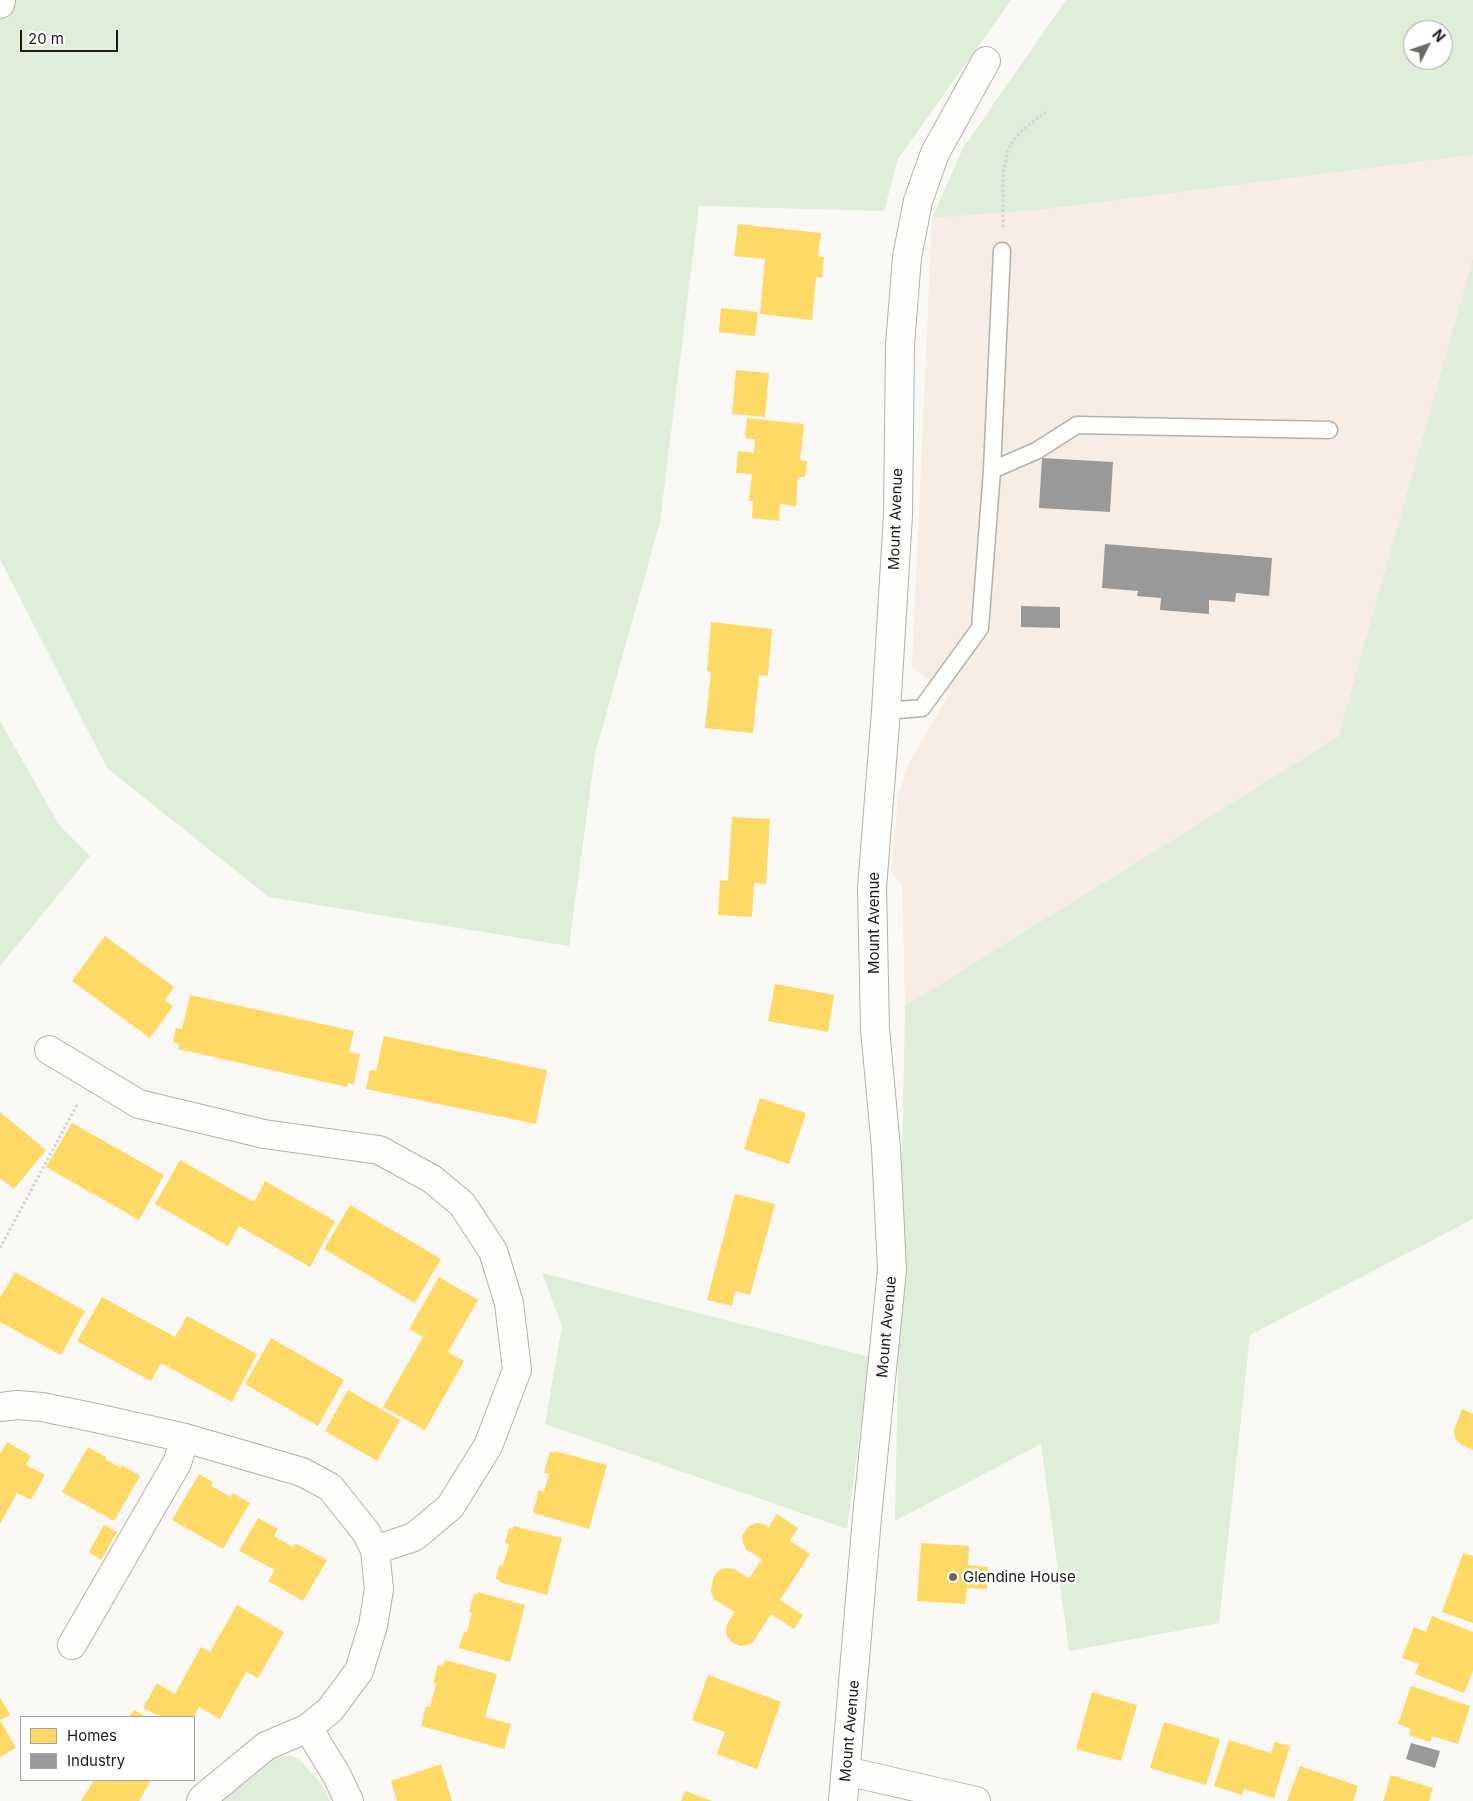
<!DOCTYPE html>
<style>
body{margin:0}
#map{position:relative;width:1473px;height:1801px;overflow:hidden;background:#faf8f4;font-family:Inter,sans-serif}
canvas{display:block}
.legend{position:absolute;left:20px;top:1716px;width:175px;height:65px;box-sizing:border-box;background:#fff;border:1px solid #a5a4a2;margin:0;padding:6px 9px;list-style:none;font-size:15px;color:#1f1c17}
.legend li{display:flex;align-items:center;gap:10px;height:25px}
.legend b{width:25px;border:1px solid #a5a4a2}
.north{position:absolute;left:1403px;top:20px;width:50px;height:50px;box-sizing:border-box;background:#fff;border:1px solid #a5a4a2;border-radius:50%;rotate:49deg;font-size:14px;font-weight:700;line-height:20px;text-align:center;color:#1f1c17}
.north::after{content:'';display:block;margin:auto;width:18px;height:22px;background:#6c6964;clip-path:polygon(50% 0,100% 100%,50% 72%,0 100%)}
.scale{position:absolute;left:20px;top:30px;width:98px;height:22px;box-sizing:border-box;border:2px solid #1f1c17;border-top:0;padding-left:6px;font-size:15px;line-height:18px;white-space:nowrap;color:#1f1c17;-webkit-text-stroke:4px #fff;paint-order:stroke}
</style>
<div id="map">
<canvas width="1473" height="1801"></canvas>
<ul class="legend">
<li><b style="height:14px;background:#ffd966"></b>Homes</li>
<li><b style="height:14px;background:#999"></b>Industry</li>
</ul>
<div class="north">N</div>
<div class="scale">20 m</div>
</div>
<script>
const context = document.querySelector('canvas').getContext('2d');
context.lineJoin = 'round';
function fill(path, color) { context.fillStyle = color; context.fill(path, 'evenodd'); }
const shape = rows => new Path2D(rows.map(r => 'M' + r).join(''));
function trace(path, color, width, dash) { context.strokeStyle = color; context.lineWidth = width; context.lineCap = dash ? 'butt' : 'round'; context.setLineDash(dash || []); context.stroke(path); }
function drawText(font, color, halo, rows, align = 'center') {
  context.font = font + ' Inter,sans-serif'; context.lineWidth = 5; context.setLineDash([]); context.textBaseline = 'middle'; context.strokeStyle = halo; context.fillStyle = color; for (const [text, x, y, turn = 0] of rows) {
    context.save(); context.translate(x, y); context.rotate((+turn || 0) * Math.PI / 180); context.textAlign = isNaN(turn) ? turn : align; if (halo) context.strokeText(text, 0, 0); context.fillText(text, 0, 0); context.restore();
  }
}
fill(shape([
 [1473,155,1473,258,1338,737,905,1006,902,884,891,872,898,796,908,765,948,696,912,667,932,218,1039,210]
]), '#f8ede5');
fill(shape([
 [0,0,1011,0,898,159,884,211,699,206,660,522,595,754,569,946,269,897,107,768,0,559],
 [1066,0,1473,0,1473,155,1039,210,932,218,963,148],
 [1413,30,1443,30,1443,60,1413,60],
 [1473,258,1473,1219,1250,1335,1219,1623,1069,1651,1041,1444,895,1521,905,1006,1338,737],
 [0,721,59,825,90,856,0,966],
 [542,1273,870,1357,847,1529,545,1424,562,1326],
 [289,1755,300,1760,324,1787,330,1801,214,1801,243,1775,271,1760]
]), '#deeed8');
fill(shape([
 [738,224,821,233,818,256,824,257,822,278,816,277,812,320,760,314,765,259,734,256],
 [721,308,758,312,755,336,719,332],
 [736,370,769,373,765,417,732,414],
 [747,418,804,424,800,460,807,461,805,477,798,477,796,506,780,504,779,521,752,518,753,501,749,501,752,474,736,473,738,451,754,453,755,439,745,438],
 [711,622,772,629,768,676,759,675,753,733,705,728,711,672,707,671],
 [732,817,770,819,766,884,754,883,752,917,718,915,720,880,728,881],
 [105,936,174,987,165,1000,173,1006,150,1038,72,981],
 [775,984,834,995,828,1032,768,1021],
 [190,995,354,1031,349,1052,360,1054,354,1084,348,1083,347,1087,178,1049,179,1044,173,1042,176,1028,182,1029],
 [384,1036,547,1070,536,1124,366,1089,370,1070,376,1071],
 [760,1098,806,1113,789,1164,744,1149],
 [0,1112,46,1150,14,1189,0,1178],
 [72,1123,164,1175,139,1220,46,1167],
 [180,1160,254,1202,265,1181,335,1221,310,1267,239,1226,228,1246,155,1204],
 [735,1194,775,1204,750,1295,735,1291,732,1306,707,1300],
 [350,1205,441,1259,415,1303,324,1249],
 [15,1272,85,1311,61,1355,0,1322,0,1298],
 [439,1277,478,1300,448,1352,464,1361,425,1430,383,1407,423,1337,409,1329],
 [102,1297,175,1337,187,1316,257,1354,232,1402,161,1363,151,1381,77,1341],
 [271,1338,344,1380,318,1426,245,1384],
 [348,1390,400,1420,377,1461,325,1431],
 [1462,1409,1473,1414,1473,1450,1460,1444,1455,1438,1454,1430],
 [7,1442,31,1456,26,1465,45,1475,31,1500,17,1493,0,1524,0,1454],
 [88,1447,106,1457,105,1459,112,1463,121,1468,122,1465,140,1476,114,1521,62,1492],
 [550,1451,555,1453,555,1451,607,1465,589,1529,537,1514,533,1512,539,1490,544,1492,549,1474,544,1473],
 [199,1474,213,1482,211,1486,231,1497,233,1493,250,1503,223,1549,172,1520],
 [777,1514,798,1528,790,1541,810,1554,780,1600,803,1615,794,1629,771,1614,753,1642,747,1645,740,1646,733,1643,728,1638,726,1632,727,1624,735,1612,714,1599,711,1592,713,1578,718,1571,726,1568,734,1569,749,1578,762,1559,747,1550,743,1544,742,1537,745,1531,749,1526,757,1523,764,1524,769,1527],
 [258,1518,278,1529,274,1536,293,1547,295,1543,327,1560,303,1601,268,1581,275,1570,239,1551],
 [104,1525,117,1532,101,1560,89,1552],
 [514,1526,562,1538,547,1595,499,1582,500,1580,496,1579,499,1565,503,1566,509,1544,505,1543,509,1528,513,1529],
 [921,1543,969,1546,968,1565,988,1567,987,1589,967,1588,965,1604,917,1601],
 [1463,1553,1473,1556,1473,1623,1442,1612],
 [478,1592,525,1605,510,1662,459,1648,464,1632,467,1632,472,1613,469,1612,474,1594,477,1595],
 [237,1605,284,1632,258,1678,246,1672,220,1719,199,1707,194,1717,161,1717,143,1708,157,1683,175,1694,201,1647,210,1652],
 [1432,1616,1473,1632,1473,1671,1464,1693,1415,1674,1419,1664,1402,1658,1414,1627,1426,1632],
 [445,1660,497,1674,485,1717,511,1724,504,1749,421,1726,426,1706,430,1707,436,1684,433,1683,438,1665,443,1666],
 [708,1675,781,1702,757,1769,717,1754,725,1732,692,1720],
 [1411,1686,1470,1706,1458,1744,1432,1736,1430,1742,1409,1735,1411,1729,1398,1724],
 [1092,1692,1137,1705,1121,1761,1076,1749],
 [0,1697,10,1715,0,1720,16,1748,0,1757],
 [134,1710,147,1717,129,1717],
 [1164,1722,1220,1739,1206,1785,1150,1768],
 [1229,1740,1271,1753,1275,1742,1290,1746,1274,1798,1244,1789,1242,1795,1214,1786],
 [441,1764,452,1801,397,1801,391,1781],
 [1300,1766,1358,1786,1353,1801,1287,1801],
 [1391,1775,1433,1788,1429,1801,1383,1801],
 [94,1780,151,1780,139,1801,81,1801],
 [685,1791,712,1801,681,1801]
]), '#ffd966');
fill(shape([
 [1042,458,1113,462,1110,512,1039,508],
 [1105,544,1272,558,1269,596,1236,593,1235,602,1209,600,1209,614,1160,610,1161,598,1137,596,1138,591,1102,588],
 [1021,606,1060,607,1060,628,1021,627],
 [1411,1743,1440,1751,1435,1768,1406,1759]
]), '#999');
const lane = shape([
 [992,470,1036,451,1077,425,1329,430],
 [886,711,922,708,980,628,992,470,1002,251]
]);
const street = shape([
 [49,1050,139,1104,264,1134,379,1150,432,1179,462,1204,493,1251,509,1303,517,1370,488,1446,450,1507,414,1537,375,1550],
 [0,1407,17,1405,42,1407,96,1418,185,1438,302,1472,330,1487,366,1532,375,1550,379,1589,373,1626,359,1671,330,1710,308,1728,266,1746,204,1797,201,1801],
 [72,1645,177,1463,185,1438],
 [308,1728,336,1774,349,1801],
 [846,1771,976,1801],
 [843,1801,867,1517,892,1270,886,1148,875,1029,872,888,886,711,898,515,900,345,907,257,918,201,935,153,986,61]
]);
const secondary = shape([
 [0,4,1,0]
]);
trace(lane, '#b4b1ad', 19);
trace(street, '#b4b1ad', 30);
trace(secondary, '#b4b1ad', 30);
trace(shape([
 [1003,227,1003,175,1008,148,1022,130,1046,112],
 [0,1248,78,1103]
]), '#d6d5d4', 3, [2.5, 2.5]);
trace(lane, '#fefefd', 16);
trace(street, '#fefefd', 28);
trace(secondary, '#fefefd', 28);
for (const [x, y, r, color] of [
 [953,1577,5,"#6c6964"]
]) { const dot = new Path2D(); dot.arc(x, y, r, 0, 2 * Math.PI); context.fillStyle = color; context.fill(dot); trace(dot, '#fff', 2); }
drawText('15px', '#1f1c17', '#fff', [
 ["Mount Avenue",896,519,-88],
 ["Mount Avenue",874,923,-90],
 ["Mount Avenue",887,1327,-85],
 ["Mount Avenue",850,1731,-85]
]);
drawText('15px', '#1f1c17', '#fff', [
 ["Glendine House",963,1577]
], 'left');
</script>
